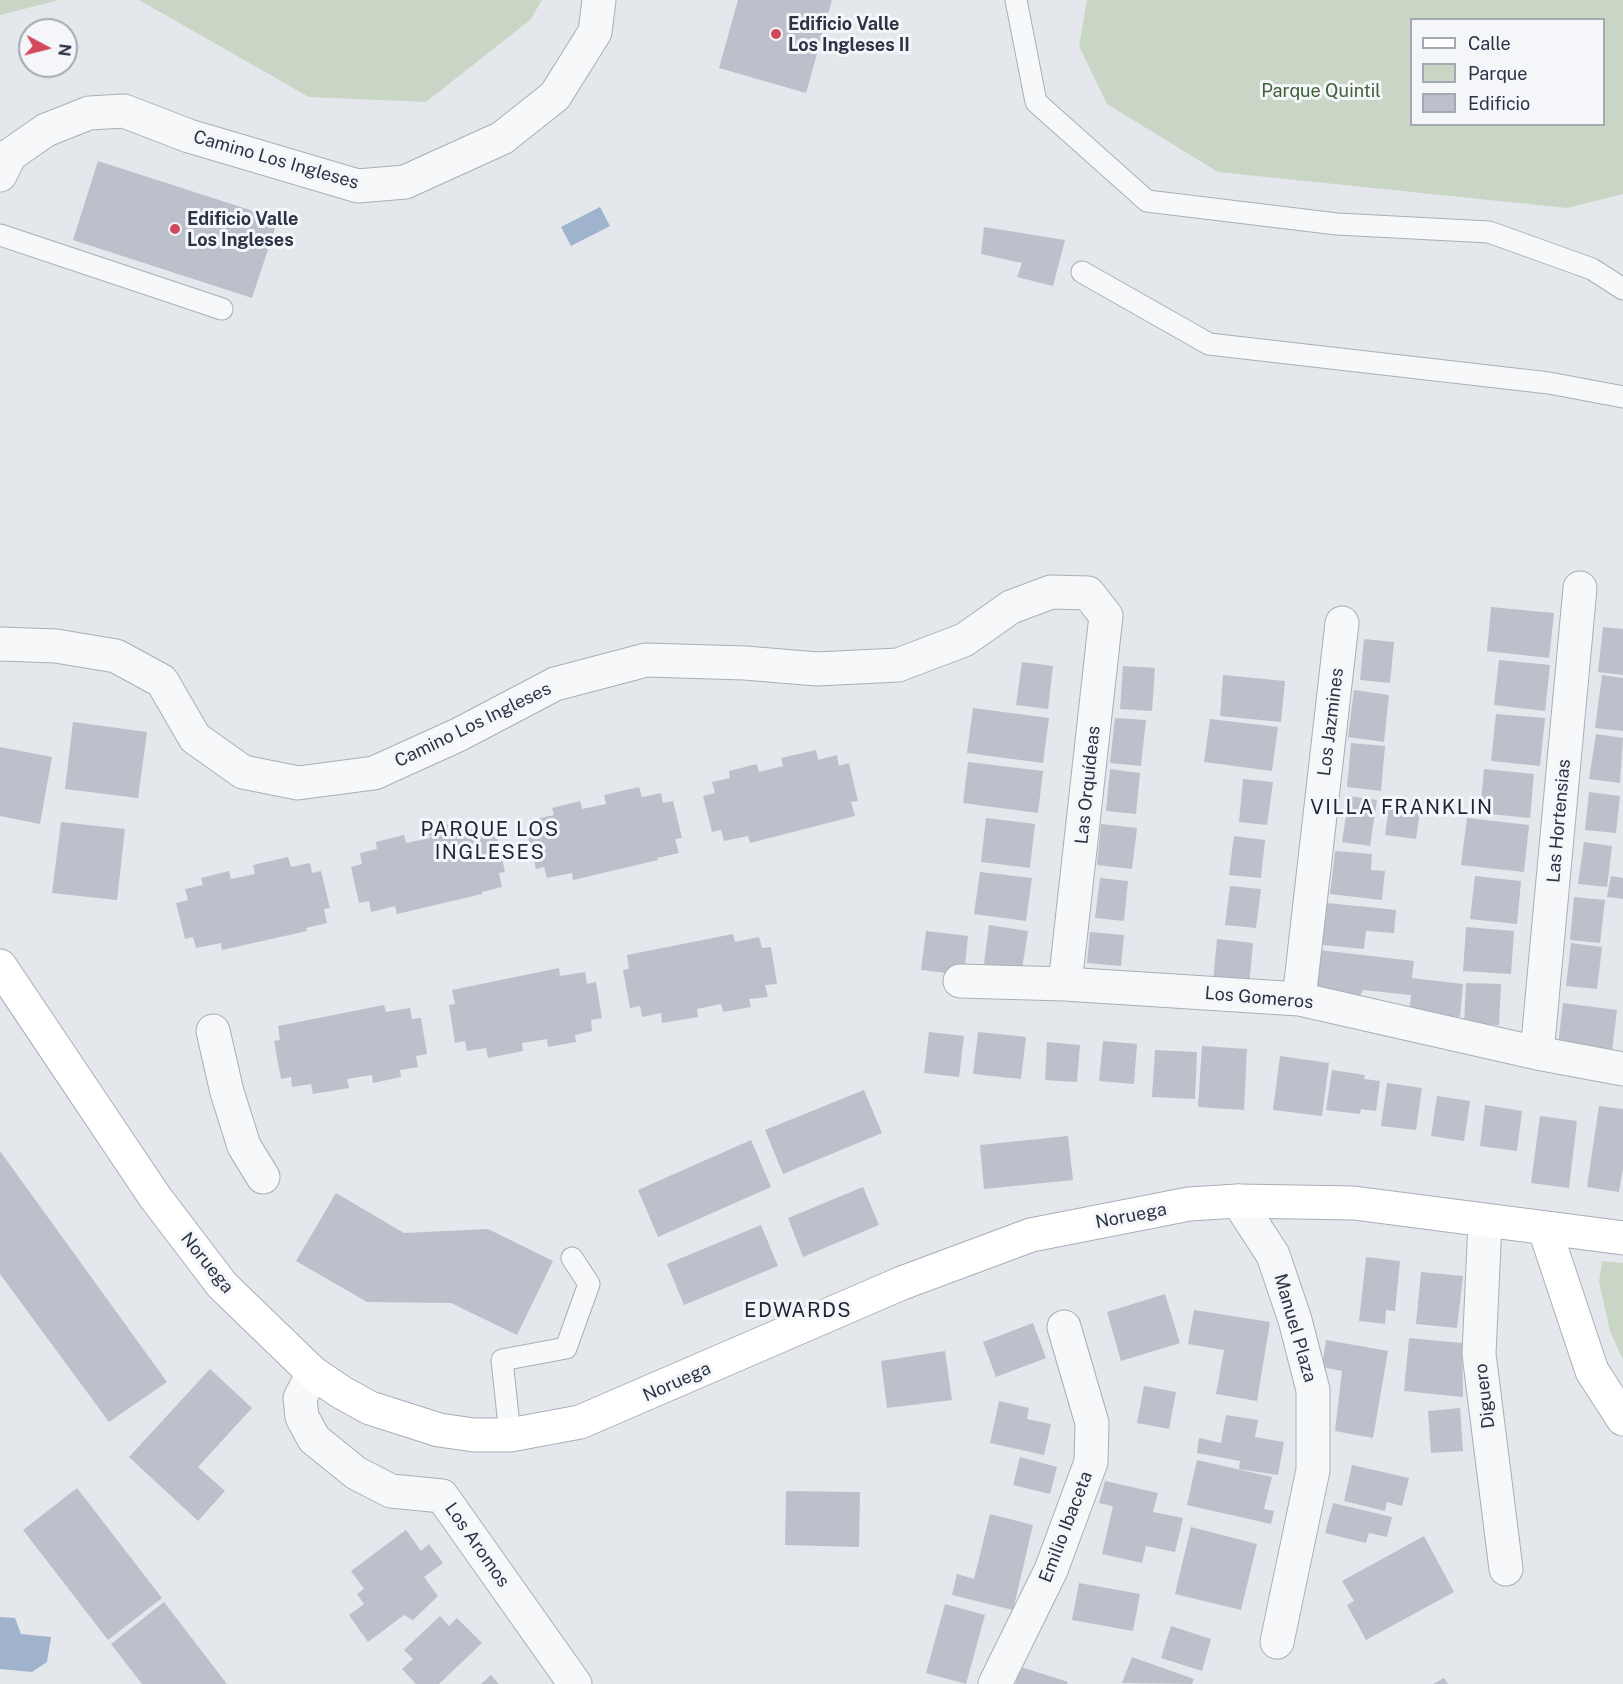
<!DOCTYPE html>
<meta charset="utf-8">
<style>
body{margin:0}
#map{position:relative;width:1623px;height:1684px;overflow:hidden;background:#e4e7ec;font-family:"Public Sans",sans-serif}
canvas{display:block}
.legend{position:absolute;left:1410px;top:18px;width:195px;height:108px;box-sizing:border-box;background:#f4f6f9;border:2px solid #a4a8b1;margin:0;padding:8px 10px;list-style:none;font-size:18px;color:#2b3445}
.legend li{display:flex;align-items:center;gap:12px;height:30px}
.legend b{width:30px;border:2px solid #a4a8b1}
.north{position:absolute;left:18px;top:18px;width:60px;height:60px;box-sizing:border-box;background:#f4f6f9;border:2px solid #a4a8b1;border-radius:50%;rotate:97deg;font-size:16px;font-weight:700;line-height:24px;text-align:center;color:#2b3445}
.north::after{content:'';display:block;margin:auto;width:21px;height:27px;background:#d1495b;clip-path:polygon(50% 0,100% 100%,50% 72%,0 100%)}
</style>
<div id="map">
<canvas width="1623" height="1684"></canvas>
<ul class="legend">
<li><b style="height:8px;background:#fff"></b>Calle</li>
<li><b style="height:16px;background:#c9d6c5"></b>Parque</li>
<li><b style="height:16px;background:#bbc0ca"></b>Edificio</li>
</ul>
<div class="north">N</div>
</div>
<script>
const context = document.querySelector('canvas').getContext('2d');
context.lineJoin = 'round';
function fill(path, color) { context.fillStyle = color; context.fill(path, 'evenodd'); }
const shape = rows => new Path2D(rows.map(r => 'M' + r).join(''));
function trace(path, color, width, dash) { context.strokeStyle = color; context.lineWidth = width; context.lineCap = dash ? 'butt' : 'round'; context.setLineDash(dash || []); context.stroke(path); }
function drawText(font, color, halo, rows, align = 'center') {
  context.font = font + ' "Public Sans",sans-serif'; context.lineWidth = 6; context.setLineDash([]); context.textBaseline = 'middle'; context.strokeStyle = halo; context.fillStyle = color; for (const [text, x, y, turn = 0] of rows) {
    context.save(); context.translate(x, y); context.rotate((+turn || 0) * Math.PI / 180); context.textAlign = isNaN(turn) ? turn : align; if (halo) context.strokeText(text, 0, 0); context.fillText(text, 0, 0); context.restore();
  }
}
fill(shape([
 [0,0,59,0,0,15],
 [139,0,542,0,530,20,426,102,309,97],
 [1087,0,1623,0,1623,194,1567,208,1218,172,1107,104,1079,46],
 [1412,20,1604,20,1604,124,1412,124],
 [1602,1261,1623,1263,1623,1360,1610,1331,1599,1282]
]), '#c9d6c5');
fill(shape([
 [600,207,610,226,571,246,561,227],
 [0,1617,15,1618,21,1634,51,1637,47,1662,32,1672,0,1669]
]), '#9fb4cc');
fill(shape([
 [738,0,832,0,806,93,719,68],
 [98,161,278,219,252,298,73,240],
 [984,227,1065,240,1053,286,1017,277,1022,263,981,254],
 [1491,607,1554,613,1549,658,1487,651],
 [1603,627,1623,629,1623,675,1598,672],
 [1364,639,1394,642,1390,683,1360,680],
 [1499,660,1550,665,1545,711,1494,705],
 [1022,662,1053,666,1048,709,1016,705],
 [1123,666,1155,668,1152,711,1120,709],
 [1223,675,1285,681,1281,722,1220,716],
 [1602,675,1623,678,1623,731,1595,728],
 [1354,690,1389,695,1384,742,1348,737],
 [973,708,1049,718,1043,763,967,753],
 [1496,714,1545,718,1540,766,1491,761],
 [1115,718,1146,720,1141,766,1110,763],
 [1210,719,1278,727,1272,771,1204,762],
 [73,722,147,732,138,798,65,789],
 [1596,734,1623,738,1620,783,1589,779],
 [1351,743,1385,746,1381,791,1347,787],
 [0,747,52,757,40,824,0,816],
 [816,750,818,760,837,755,839,766,849,763,858,801,851,802,855,816,750,843,748,836,724,841,721,830,712,832,703,796,715,793,712,782,730,778,729,771,757,764,759,772,783,766,781,758],
 [968,762,1043,771,1038,813,963,803],
 [1110,769,1140,773,1136,814,1106,811],
 [1484,769,1534,774,1530,818,1480,813],
 [1243,779,1273,782,1267,825,1239,822],
 [639,787,642,797,661,793,663,803,673,801,682,838,675,839,679,853,657,858,658,860,573,880,572,873,547,878,544,867,536,869,527,833,539,830,536,819,554,815,552,808,580,801,582,809,606,804,604,795],
 [1589,792,1620,796,1616,833,1585,830],
 [1349,796,1377,800,1370,846,1342,842],
 [1389,807,1420,812,1416,839,1385,835],
 [986,818,1035,824,1030,868,981,862],
 [1467,818,1529,825,1524,872,1461,865],
 [464,821,465,831,484,827,487,837,497,835,505,872,499,873,502,887,482,892,482,894,397,914,395,906,371,912,369,901,359,903,351,867,362,864,360,853,377,849,376,842,404,835,406,843,430,838,428,829],
 [61,822,125,829,117,900,52,893],
 [1101,824,1137,828,1132,869,1097,865],
 [1234,836,1265,840,1261,878,1229,875],
 [1584,842,1612,846,1607,887,1578,884],
 [1335,851,1372,854,1371,870,1385,871,1382,900,1330,894],
 [288,857,291,867,310,863,312,873,321,871,330,908,324,909,327,923,306,928,307,931,222,950,221,943,196,948,193,937,185,939,176,903,188,900,185,889,203,885,201,878,229,871,231,879,255,874,253,865],
 [980,872,1032,878,1026,921,974,914],
 [1475,876,1521,881,1517,924,1470,919],
 [1611,876,1623,878,1623,899,1607,897],
 [1100,878,1128,881,1124,921,1095,918],
 [1230,886,1261,889,1256,928,1225,925],
 [1574,897,1605,900,1600,943,1570,940],
 [1327,903,1396,910,1394,933,1366,931,1364,949,1322,945],
 [989,925,1028,931,1022,969,984,964],
 [1466,927,1514,931,1511,974,1463,971],
 [926,931,968,936,964,975,921,970],
 [1090,932,1124,935,1121,966,1087,963],
 [733,934,735,942,759,937,762,948,771,947,777,984,765,985,768,997,749,999,751,1007,723,1012,721,1004,697,1009,698,1017,662,1023,661,1013,642,1017,640,1006,630,1008,623,970,629,969,627,955],
 [1217,939,1253,943,1249,986,1213,982],
 [1571,943,1602,947,1597,989,1566,986],
 [1319,950,1414,961,1412,978,1463,984,1460,1017,1409,1012,1411,995,1363,990,1354,1006,1314,1003],
 [559,968,560,976,585,972,587,984,596,982,602,1018,591,1020,592,1031,575,1035,576,1042,548,1047,547,1039,522,1043,523,1051,488,1058,486,1048,467,1051,465,1041,455,1043,449,1005,455,1004,452,990],
 [1466,983,1501,984,1499,1025,1464,1024],
 [1563,1003,1617,1010,1612,1051,1558,1045],
 [384,1005,386,1012,410,1008,412,1019,421,1018,427,1054,416,1056,418,1067,400,1070,401,1077,373,1083,372,1075,347,1079,349,1088,313,1094,311,1084,292,1087,291,1077,281,1079,274,1041,280,1040,278,1026],
 [929,1032,964,1036,959,1077,924,1073],
 [978,1032,1026,1037,1021,1079,973,1074],
 [1103,1041,1137,1044,1134,1084,1099,1081],
 [1047,1042,1080,1045,1077,1082,1045,1080],
 [1202,1046,1247,1049,1244,1110,1198,1107],
 [1155,1050,1197,1052,1195,1099,1152,1097],
 [1280,1056,1329,1063,1322,1116,1273,1110],
 [1332,1070,1365,1075,1364,1079,1380,1081,1376,1111,1361,1109,1360,1114,1326,1110],
 [1387,1083,1422,1088,1416,1130,1381,1126],
 [864,1090,882,1133,783,1174,765,1130],
 [1437,1096,1470,1101,1464,1141,1431,1136],
 [1485,1105,1522,1111,1517,1151,1480,1146],
 [1599,1106,1623,1109,1623,1168,1619,1192,1587,1187],
 [1540,1116,1577,1121,1569,1188,1531,1183],
 [1068,1136,1073,1180,984,1189,980,1145],
 [751,1140,771,1187,658,1237,638,1190],
 [0,1151,167,1382,109,1422,0,1274],
 [863,1187,879,1225,803,1257,788,1218],
 [336,1193,404,1233,488,1229,553,1261,517,1335,451,1303,367,1302,296,1261],
 [761,1225,778,1266,684,1305,667,1264],
 [1366,1257,1400,1261,1395,1311,1386,1310,1385,1324,1359,1321],
 [1421,1272,1463,1276,1457,1328,1416,1324],
 [1165,1294,1180,1343,1121,1361,1107,1312],
 [1194,1310,1270,1322,1257,1401,1216,1394,1224,1350,1188,1344],
 [1033,1323,1046,1358,996,1377,983,1342],
 [1409,1338,1462,1343,1463,1397,1404,1391],
 [1326,1340,1388,1351,1373,1438,1335,1431,1342,1371,1322,1367],
 [945,1351,952,1400,887,1408,881,1361],
 [210,1369,252,1408,198,1467,225,1491,198,1521,129,1457],
 [1144,1386,1176,1392,1169,1429,1137,1423],
 [999,1401,1029,1408,1027,1419,1051,1424,1044,1455,990,1443],
 [1460,1408,1463,1451,1431,1453,1428,1411],
 [1226,1415,1258,1420,1255,1437,1284,1442,1278,1475,1239,1469,1240,1461,1197,1453,1199,1438,1221,1443],
 [1020,1457,1057,1467,1050,1494,1013,1485],
 [1197,1460,1272,1477,1264,1509,1274,1511,1271,1524,1187,1505],
 [1352,1465,1409,1478,1402,1506,1387,1502,1385,1511,1344,1501],
 [1105,1481,1158,1493,1153,1512,1183,1518,1175,1552,1146,1546,1142,1563,1102,1554,1113,1506,1099,1503],
 [77,1488,162,1598,108,1640,23,1530],
 [786,1491,860,1492,859,1547,785,1545],
 [1333,1503,1392,1517,1387,1537,1369,1533,1366,1543,1325,1533],
 [990,1514,1033,1525,1013,1610,952,1595,957,1574,974,1579],
 [1191,1527,1257,1544,1241,1610,1175,1594],
 [406,1530,421,1551,429,1544,443,1563,424,1577,438,1596,413,1620,404,1615,368,1642,349,1615,364,1604,357,1594,364,1589,351,1571],
 [1424,1536,1454,1592,1366,1640,1347,1605,1354,1601,1342,1581],
 [1079,1583,1140,1594,1133,1631,1072,1620],
 [164,1602,227,1684,142,1684,111,1644],
 [945,1604,985,1615,966,1684,926,1673],
 [440,1616,449,1626,457,1618,482,1643,439,1684,416,1684,402,1669,413,1659,404,1650],
 [1171,1626,1211,1639,1202,1671,1161,1658],
 [1132,1657,1194,1679,1192,1684,1122,1683],
 [1021,1667,1068,1682,1067,1684,1015,1684],
 [491,1675,499,1684,481,1684],
 [1444,1678,1448,1684,1433,1684]
]), '#bbc0ca');
const service = shape([
 [1016,0,1036,102,1147,201,1337,224,1489,232,1592,269,1623,289],
 [0,235,222,309],
 [1082,272,1209,344,1549,383,1623,397],
 [510,1435,502,1360,566,1348,589,1284,572,1258]
]);
const minor = shape([
 [0,175,10,155,46,130,89,113,124,111,189,136,358,186,405,182,502,138,555,96,595,32,599,0],
 [0,644,56,646,116,656,162,681,195,738,243,772,298,783,374,773,458,735,555,684,646,660,745,663,817,669,898,665,964,640,1011,607,1051,592,1088,593,1106,616,1065,984],
 [960,981,1065,984,1299,999,1537,1053,1623,1069],
 [1299,999,1342,623],
 [213,1031,227,1092,244,1146,263,1177],
 [1537,1053,1580,588],
 [1238,1201,1273,1255,1295,1320,1313,1390,1313,1470,1277,1642],
 [1485,1222,1479,1354,1506,1569],
 [313,1373,300,1398,302,1417,314,1439,356,1473,391,1491,442,1496,575,1684],
 [995,1684,1051,1570,1091,1462,1092,1423,1064,1327]
]);
const secondary = shape([
 [0,966,155,1197,222,1285,313,1373,341,1392,370,1408,439,1430,474,1435,510,1435,580,1422,902,1283,1031,1235,1189,1204,1238,1201,1354,1203,1623,1238],
 [1545,1230,1592,1371,1623,1419]
]);
trace(service, '#a9aeb7', 23);
trace(minor, '#a9aeb7', 35);
trace(secondary, '#a9aeb7', 35);
trace(service, '#f7f8fa', 21);
trace(minor, '#f7f8fa', 33);
trace(secondary, '#fff', 33);
for (const [x, y, r, color] of [
 [776,34,6,"#d1495b"],
 [175,229,6,"#d1495b"]
]) { const dot = new Path2D(); dot.arc(x, y, r, 0, 2 * Math.PI); context.fillStyle = color; context.fill(dot); trace(dot, '#f4f6f9', 2); }
drawText('bold 18px', '#2b3445', '#f4f6f9', [
 ["Edificio Valle",788,24],
 ["Los Ingleses II",788,45],
 ["Edificio Valle",187,219],
 ["Los Ingleses",187,240]
], 'left');
drawText('18px', '#3f6138', '#f4f6f9', [
 ["Parque Quintil",1321,91]
]);
drawText('18px', '#2b3445', '#f4f6f9', [
 ["Camino Los Ingleses",276,160,16],
 ["Los Jazmines",1331,722,-83],
 ["Camino Los Ingleses",473,725,-26],
 ["Las Orquídeas",1088,785,-84],
 ["Las Hortensias",1559,821,-85],
 ["Los Gomeros",1259,998,5],
 ["Noruega",1131,1216,-11],
 ["Noruega",207,1263,51],
 ["Manuel Plaza",1295,1328,74],
 ["Noruega",677,1382,-24],
 ["Diguero",1485,1396,-97],
 ["Emilio Ibaceta",1066,1527,-69],
 ["Los Aromos",477,1545,55]
]);
context.letterSpacing = '1.5px';
drawText('20px', '#1d2536', '#f4f6f9', [
 ["VILLA FRANKLIN",1402,808],
 ["PARQUE LOS",490,830],
 ["INGLESES",490,853],
 ["EDWARDS",798,1311]
]);
context.letterSpacing = '0px';
</script>
